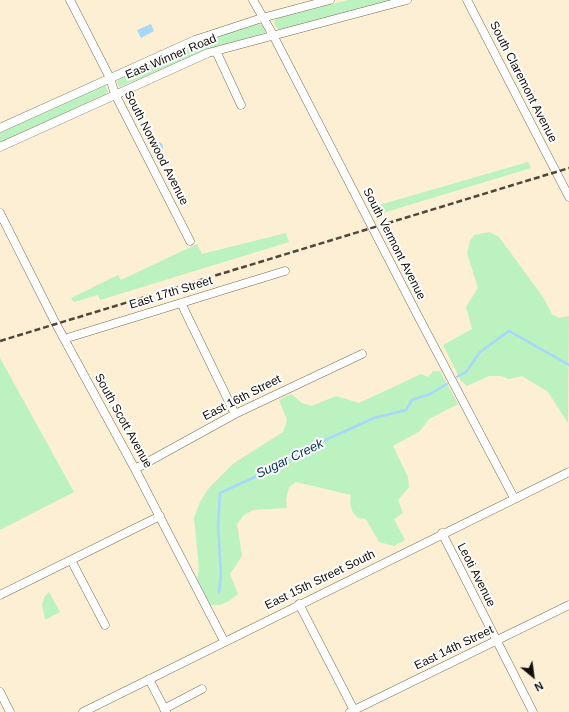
<!DOCTYPE html>
<style>
body{margin:0}
#map{position:relative;width:569px;height:712px;overflow:hidden;background:#fcefd4;font-family:Arial,sans-serif}
canvas{display:block}
.north{position:absolute;left:513px;top:656px;width:40px;height:40px;-webkit-text-stroke:3px #fff;paint-order:stroke;rotate:151deg;font-size:11px;font-weight:700;line-height:16px;text-align:center;color:#120d05}
.north::after{content:'';display:block;margin:auto;width:14px;height:18px;background:#120d05;clip-path:polygon(50% 0,100% 100%,50% 72%,0 100%)}
</style>
<div id="map">
<canvas width="569" height="712"></canvas>
<div class="north">N</div>
</div>
<script>
const context = document.querySelector('canvas').getContext('2d');
context.lineJoin = 'round';
function fill(path, color) { context.fillStyle = color; context.fill(path, 'evenodd'); }
const shape = rows => new Path2D(rows.map(r => 'M' + r).join(''));
function trace(path, color, width, dash) { context.strokeStyle = color; context.lineWidth = width; context.lineCap = dash ? 'butt' : 'round'; context.setLineDash(dash || []); context.stroke(path); }
function drawText(font, color, halo, rows, align = 'center') {
  context.font = font + ' Arial,sans-serif'; context.lineWidth = 4; context.setLineDash([]); context.textBaseline = 'middle'; context.strokeStyle = halo; context.fillStyle = color; for (const [text, x, y, turn = 0] of rows) {
    context.save(); context.translate(x, y); context.rotate((+turn || 0) * Math.PI / 180); context.textAlign = isNaN(turn) ? turn : align; if (halo) context.strokeText(text, 0, 0); context.fillText(text, 0, 0); context.restore();
  }
}
fill(shape([
 [348,0,393,0,281,30,277,28,274,23,275,20,279,18],
 [259,24,262,25,266,30,265,33,217,47,119,87,117,82,118,79,176,52,234,30],
 [105,85,108,92,104,95,0,143,0,132],
 [528,162,531,168,383,213,376,206],
 [490,232,499,237,543,297,552,314,559,318,569,316,568,423,548,392,522,376,509,379,501,376,489,376,467,386,461,381,443,345,472,329,466,307,478,288,467,253,470,241,474,235],
 [286,233,289,242,100,300,98,295,74,302,71,298,118,275,121,280,197,244,202,254],
 [0,358,74,492,0,530],
 [433,371,440,371,458,404,429,419,420,431,393,446,408,477,409,487,398,500,403,513,394,519,405,540,394,546,379,542,366,519,358,518,353,513,350,504,351,495,296,482,289,487,286,499,287,508,253,510,243,516,237,524,242,556,230,574,238,594,229,601,220,605,210,605,197,580,199,568,194,518,200,502,209,488,234,463,283,432,287,420,279,400,291,394,302,403,312,406,336,396,359,403,421,374,428,377],
 [49,592,60,612,45,620,42,604,45,596]
]), '#bbf2bf');
fill(shape([
 [151,24,154,31,141,38,137,30],
 '153 147a5 5 0 1 1 10 0a5 5 0 1 1-10 0Z'
]), '#a8d7fc');
trace(shape([
 [457,377,466,372,480,352,509,331,569,365],
 [219,592,221,574,218,526,220,493,270,470,319,443,374,418,406,410,412,400,430,394,447,384]
]), '#a8d7fc', 2.5);
const minor = shape([
 [70,0,110,78,115,94,190,241],
 [253,0,273,35,418,316,514,498],
 [467,0,569,197],
 [216,51,241,105],
 [0,128,195,40,262,18,330,0],
 [0,147,208,53,407,0],
 [0,213,56,324,135,469,224,641],
 [181,303,235,414],
 [64,339,285,271],
 [135,469,235,414,362,354],
 [442,533,533,712],
 [71,560,105,625],
 [0,595,160,516],
 [299,604,355,712],
 [149,679,166,712],
 [0,692,10,712],
 [164,709,202,689],
 [83,712,569,472],
 [350,712,569,605]
]);
trace(minor, '#786c55', 9);
trace(minor, '#fff', 8);
trace(shape([
 [0,341,569,168]
]), '#4e473a', 2.5, [6, 3]);
drawText('12px', '#120d05', '#fff', [
 ["East Winner Road",171,57,-23],
 ["South Claremont Avenue",523,82,63],
 ["South Norwood Avenue",156,148,63],
 ["South Vermont Avenue",394,244,63],
 ["East 17th Street",171,293,-17],
 ["East 16th Street",242,398,-27],
 ["South Scott Avenue",123,421,61],
 ["Leoti Avenue",476,575,63],
 ["East 15th Street South",320,580,-26],
 ["East 14th Street",454,648,-26]
]);
drawText('italic 13px', '#033350', '#fff', [
 ["Sugar Creek",290,459,-26]
]);
</script>
